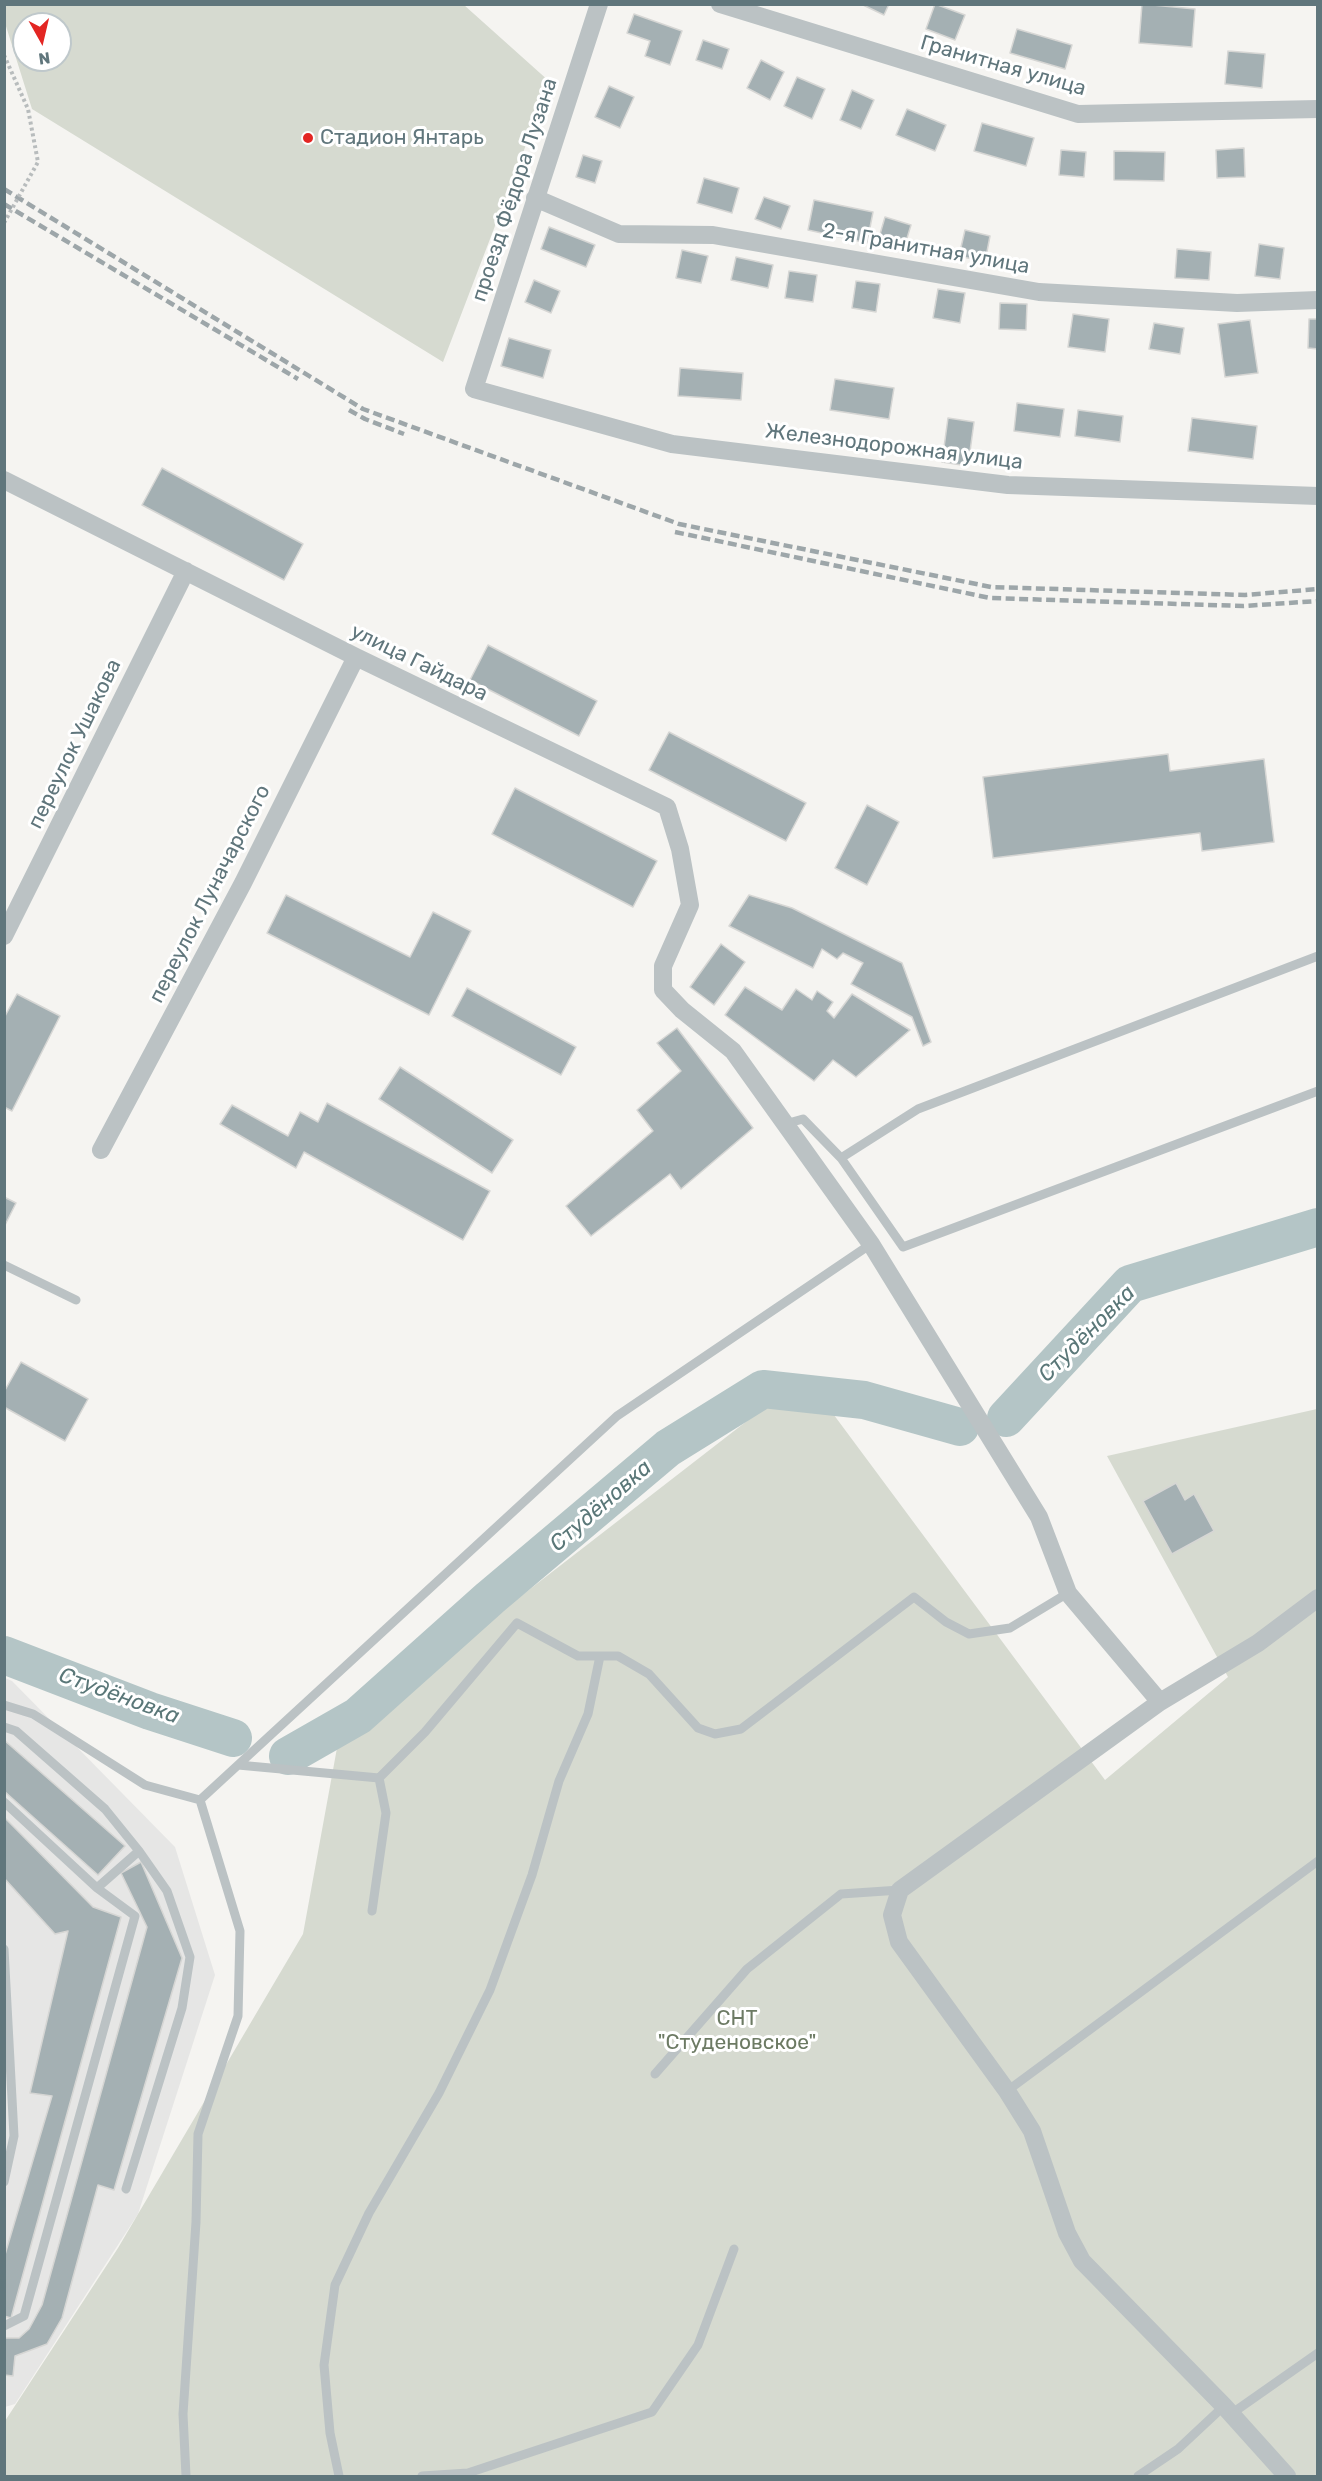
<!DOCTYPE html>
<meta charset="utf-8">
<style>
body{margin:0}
#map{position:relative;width:1322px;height:2481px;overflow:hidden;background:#f5f4f1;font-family:Rubik,sans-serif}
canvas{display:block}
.frame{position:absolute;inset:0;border:6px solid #60767c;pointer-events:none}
.north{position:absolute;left:12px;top:12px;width:60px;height:60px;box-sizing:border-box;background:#fff;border:2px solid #bfc8cb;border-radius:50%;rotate:172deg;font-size:16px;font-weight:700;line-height:24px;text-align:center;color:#60767c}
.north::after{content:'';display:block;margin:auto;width:21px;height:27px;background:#e32623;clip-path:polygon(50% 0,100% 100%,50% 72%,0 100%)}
</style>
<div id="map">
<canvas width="1322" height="2481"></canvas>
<div class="frame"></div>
<div class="north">N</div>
</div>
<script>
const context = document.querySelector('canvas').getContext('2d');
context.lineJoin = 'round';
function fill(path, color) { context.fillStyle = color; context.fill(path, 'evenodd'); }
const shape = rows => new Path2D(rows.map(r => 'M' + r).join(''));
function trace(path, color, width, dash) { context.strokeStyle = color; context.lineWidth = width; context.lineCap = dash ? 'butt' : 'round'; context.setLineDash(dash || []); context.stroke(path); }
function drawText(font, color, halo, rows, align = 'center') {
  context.font = font + ' Rubik,sans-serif'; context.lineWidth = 6; context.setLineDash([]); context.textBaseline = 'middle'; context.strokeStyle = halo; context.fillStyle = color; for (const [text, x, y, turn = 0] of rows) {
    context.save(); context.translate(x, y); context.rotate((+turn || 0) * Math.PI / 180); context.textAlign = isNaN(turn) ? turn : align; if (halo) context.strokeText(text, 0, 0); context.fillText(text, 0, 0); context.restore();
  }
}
fill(shape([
 [5,1678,12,1681,175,1847,215,1975,138,2214,15,2404,5,2407]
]), '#e6e6e5');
fill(shape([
 [4,5,464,5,550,82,443,362,32,109,5,23],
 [24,24,60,24,60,60,24,60],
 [805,1376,1105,1780,1228,1677,1107,1456,1317,1409,1317,2476,5,2476,5,2421,118,2248,303,1934,339,1737]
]), '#d6dad0');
trace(shape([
 [1006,1418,1130,1284,1318,1227],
 [4,1655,150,1711,233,1738],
 [288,1756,358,1716,490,1598,668,1448,763,1389,864,1400,960,1427]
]), '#b4c5c6', 38);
const building = shape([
 [861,4,889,4,884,15,861,4],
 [935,4,965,15,955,40,926,29,935,4],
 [1142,4,1195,9,1192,47,1139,43,1142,4],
 [634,14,682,31,670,65,645,56,650,41,627,33,634,14],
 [1017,29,1072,45,1065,69,1010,53,1017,29],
 [703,40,729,49,722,69,696,60,703,40],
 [1228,51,1265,54,1262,88,1225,84,1228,51],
 [761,60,784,72,770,100,747,88,761,60],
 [797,77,825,89,812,119,784,106,797,77],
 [609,86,634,97,620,128,595,117,609,86],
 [852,90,874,100,861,129,840,120,852,90],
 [907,109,946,125,935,151,896,135,907,109],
 [982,123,1034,138,1026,166,974,151,982,123],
 [1244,148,1245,177,1217,178,1216,150,1244,148],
 [1061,150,1086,152,1084,177,1059,175,1061,150],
 [1114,151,1165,152,1164,181,1114,180,1114,151],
 [583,155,602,161,595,183,576,177,583,155],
 [704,178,739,188,732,213,697,203,704,178],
 [764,197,790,206,781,229,755,219,764,197],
 [814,200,873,212,867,243,808,230,814,200],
 [885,217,911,225,904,248,878,241,885,217],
 [549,227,595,245,586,267,541,249,549,227],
 [965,230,990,236,985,262,959,256,965,230],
 [1259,244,1284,248,1280,279,1255,276,1259,244],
 [1177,249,1211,252,1209,280,1175,278,1177,249],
 [682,250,708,256,701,283,676,278,682,250],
 [736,257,773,265,768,288,731,280,736,257],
 [789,271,817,275,813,302,785,298,789,271],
 [534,280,560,291,551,313,525,302,534,280],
 [856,281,880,284,876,312,852,308,856,281],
 [938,289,965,293,960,323,933,318,938,289],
 [1000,303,1027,304,1026,330,999,329,1000,303],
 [1073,314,1109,319,1105,352,1068,347,1073,314],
 [1309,319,1318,319,1318,349,1308,348,1309,319],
 [1250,320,1258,373,1225,377,1218,324,1250,320],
 [1154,323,1184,328,1180,354,1149,349,1154,323],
 [509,338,551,350,543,378,501,366,509,338],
 [680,368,743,373,741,400,678,396,680,368],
 [835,379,894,388,889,419,830,410,835,379],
 [1017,403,1064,409,1060,437,1014,431,1017,403],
 [1078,410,1123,416,1120,442,1075,436,1078,410],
 [948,418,974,422,968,466,942,462,948,418],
 [1192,418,1257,426,1253,459,1188,451,1192,418],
 [162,468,303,544,284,580,142,505,162,468],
 [488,645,597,701,579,736,470,680,488,645],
 [669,732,806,803,786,841,649,770,669,732],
 [1168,754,1170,771,1264,759,1274,842,1202,851,1200,833,993,858,983,777,1168,754],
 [515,788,657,861,633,907,492,834,515,788],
 [867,805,899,822,867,885,835,868,867,805],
 [286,895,410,957,433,912,471,931,429,1015,267,933,286,895],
 [749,895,792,908,902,963,931,1042,923,1046,912,1017,851,984,863,963,843,953,837,959,822,949,813,968,729,926,749,895],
 [721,944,745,962,714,1005,690,987,721,944],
 [745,987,782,1010,796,989,812,1000,817,991,833,1002,827,1011,834,1018,852,994,910,1030,856,1077,833,1060,814,1081,725,1015,745,987],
 [467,988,576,1047,561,1075,452,1016,467,988],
 [17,994,60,1016,12,1111,4,1107,4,1018,17,994],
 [677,1028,753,1128,681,1189,670,1174,591,1236,566,1206,653,1131,637,1110,681,1071,657,1043,677,1028],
 [400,1067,513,1140,492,1173,379,1099,400,1067],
 [327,1103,490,1191,463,1240,304,1152,296,1168,220,1124,232,1105,288,1136,300,1112,318,1122,327,1103],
 [4,1197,16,1203,4,1227,4,1197],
 [21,1362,88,1399,65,1441,4,1407,4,1392,21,1362],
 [1176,1483,1185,1500,1194,1494,1214,1531,1172,1554,1143,1501,1176,1483],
 [4,1740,125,1846,98,1875,4,1791,4,1740],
 [4,1817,93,1907,121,1917,11,2318,4,2316,4,2258,52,2096,30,2093,68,1931,55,1934,4,1878,4,1817],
 [141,1862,182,1958,114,2190,98,2185,62,2318,47,2344,15,2356,13,2376,4,2375,4,2338,19,2338,29,2329,42,2305,147,1927,121,1873,141,1862]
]);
fill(building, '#a4b0b3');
trace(building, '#d6d6d4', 1.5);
trace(shape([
 [4,55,28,109,38,162]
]), '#b8bcbd', 4, [3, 3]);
trace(shape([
 [785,1124,803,1119,841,1158,918,1109,1318,956],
 [841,1158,903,1247,1318,1091],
 [4,1265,76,1300],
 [4,1705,33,1714,145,1785,200,1800],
 [4,1727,16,1731,105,1809,139,1851,167,1891,190,1957,182,2008,126,2189],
 [238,1765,379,1778,425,1732,517,1623,578,1656,618,1656,649,1674,698,1728,715,1734,741,1729,914,1597,946,1622,969,1634,1010,1628,1068,1593],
 [4,1802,97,1888,135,1916,24,2316,4,2326],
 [97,1888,139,1851],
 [372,1911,386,1813,379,1778],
 [4,1949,14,2136,4,2182],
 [655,2074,747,1969,841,1894,900,1890],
 [1007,2091,1318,1861],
 [1231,2414,1318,2353],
 [186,2476,183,2414,196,2222,198,2134,238,2016,240,1931,200,1800,617,1416,871,1244],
 [339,2476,330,2433,324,2365,335,2285,369,2213,439,2093,490,1990,532,1875,559,1781,588,1714,600,1656],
 [422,2476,468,2473,652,2412,698,2345,734,2249],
 [1138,2476,1178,2449,1224,2406]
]), '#bbc2c4', 9);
trace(shape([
 [599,4,474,389,672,444,1008,485,1318,496],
 [720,4,1078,114,1318,109],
 [535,198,619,234,713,235,1039,292,1237,303,1318,300],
 [4,480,356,657,667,807,680,849,690,905,663,966,663,990,682,1010,733,1051,871,1244,1039,1517,1068,1593,1160,1702],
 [4,936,186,571],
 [101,1150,243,883,356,657],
 [1287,2476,1224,2406,1082,2261,1067,2233,1032,2131,1007,2091,899,1942,892,1915,900,1890,1160,1702,1258,1643,1318,1598]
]), '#bbc2c4', 18);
trace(shape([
 [4,189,363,409,679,524,991,587,1245,595,1318,589],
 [4,204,298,379],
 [349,410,365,419,404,434],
 [675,532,990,598,1243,606,1318,601]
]), '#9da6a9', 4.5, [9, 4.5]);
trace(shape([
 [4,223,38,162]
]), '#b8bcbd', 4, [3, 3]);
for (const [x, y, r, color] of [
 [308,138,6,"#e32623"]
]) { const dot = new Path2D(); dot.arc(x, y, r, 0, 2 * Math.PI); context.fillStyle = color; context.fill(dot); trace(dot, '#fff', 2); }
drawText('21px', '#60767c', '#fff', [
 ["Гранитная улица",1003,66,16],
 ["проезд Фёдора Лузана",515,190,-72],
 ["2-я Гранитная улица",926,249,10],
 ["Железнодорожная улица",894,447,7],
 ["улица Гайдара",419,663,26],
 ["переулок Ушакова",75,744,-64],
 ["переулок Луначарского",210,894,-63]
]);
drawText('21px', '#60767c', '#fff', [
 ["Стадион Янтарь",320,138]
], 'left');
drawText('21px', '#6c7a63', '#fff', [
 ["СНТ",737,2019],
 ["\"Студеновское\"",737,2043]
]);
drawText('italic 22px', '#5a7778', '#fff', [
 ["Студёновка",1087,1334,-45],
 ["Студёновка",601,1506,-41],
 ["Студёновка",119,1696,20]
]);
</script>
